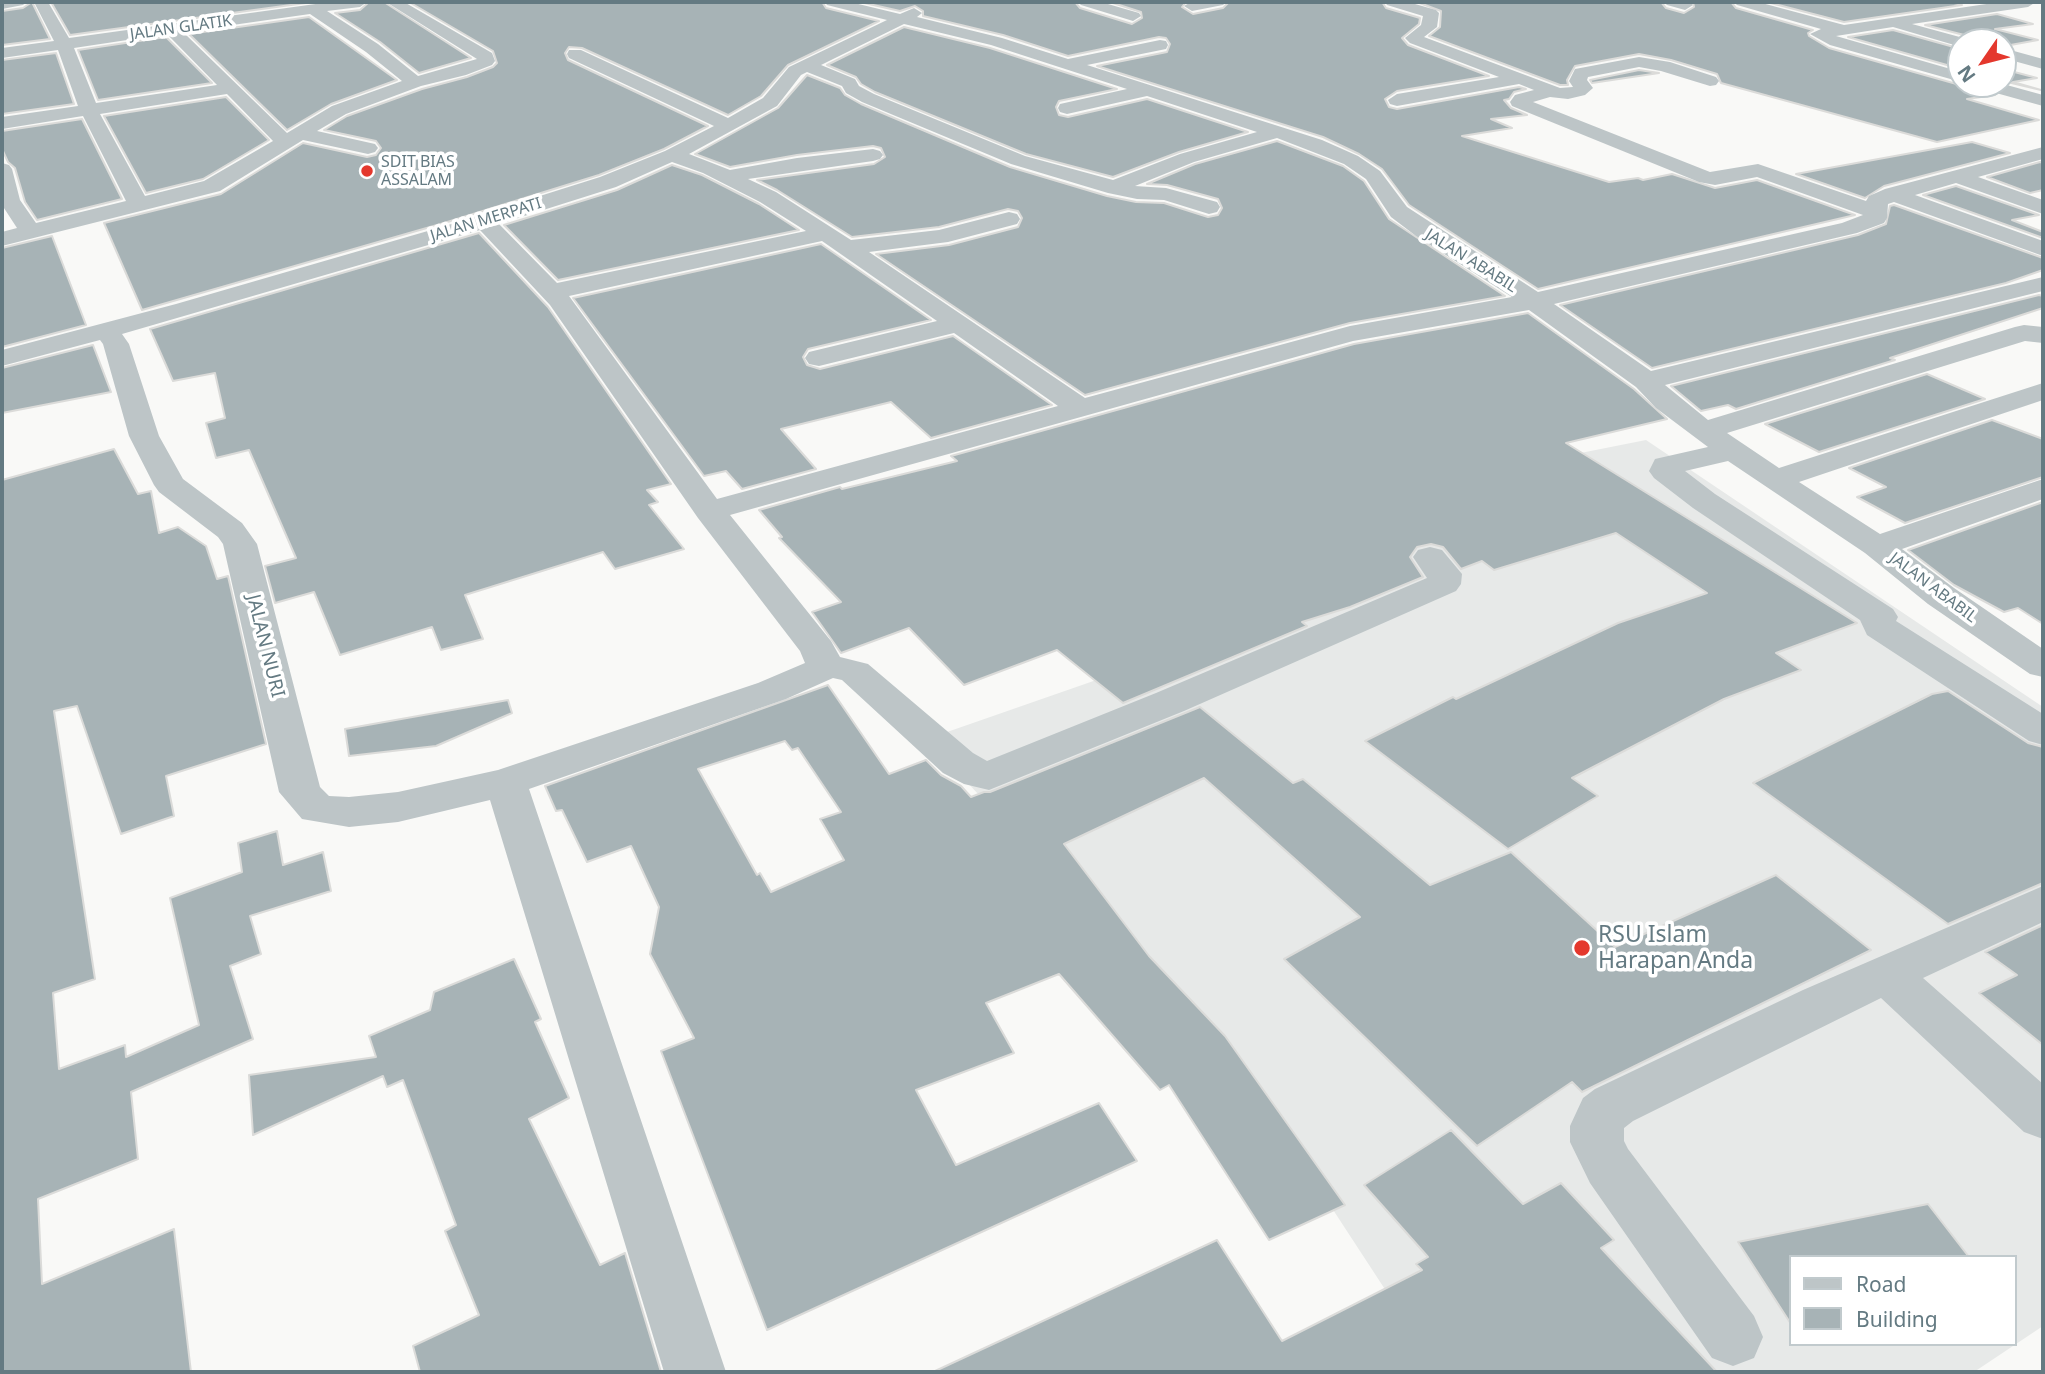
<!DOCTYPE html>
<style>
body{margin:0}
#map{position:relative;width:2045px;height:1374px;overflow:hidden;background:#f9f9f7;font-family:"Noto Sans",sans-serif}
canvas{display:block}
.frame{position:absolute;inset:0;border:4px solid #647a82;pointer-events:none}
.legend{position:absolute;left:1789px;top:1255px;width:228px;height:91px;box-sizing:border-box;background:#fff;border:2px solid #c1cacd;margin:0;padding:9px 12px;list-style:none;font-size:21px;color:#647a82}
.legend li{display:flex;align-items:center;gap:14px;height:35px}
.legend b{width:35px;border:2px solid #c1cacd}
.north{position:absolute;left:1947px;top:28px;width:70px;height:70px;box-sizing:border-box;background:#fff;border:2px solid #c1cacd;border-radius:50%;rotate:235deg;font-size:19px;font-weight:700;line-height:28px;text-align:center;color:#647a82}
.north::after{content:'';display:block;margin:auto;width:24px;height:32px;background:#e4382d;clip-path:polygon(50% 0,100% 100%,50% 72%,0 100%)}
</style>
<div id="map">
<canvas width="2045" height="1374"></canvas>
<div class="frame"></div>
<ul class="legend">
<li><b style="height:9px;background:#bdc5c7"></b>Road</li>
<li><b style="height:19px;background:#a7b3b6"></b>Building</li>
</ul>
<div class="north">N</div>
</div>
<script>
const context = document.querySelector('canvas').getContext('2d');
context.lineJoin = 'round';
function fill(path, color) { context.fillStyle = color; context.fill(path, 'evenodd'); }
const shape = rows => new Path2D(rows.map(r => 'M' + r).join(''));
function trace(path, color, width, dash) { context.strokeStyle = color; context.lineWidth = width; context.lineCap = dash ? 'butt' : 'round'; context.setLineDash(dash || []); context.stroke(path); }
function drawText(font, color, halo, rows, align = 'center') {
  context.font = font + ' "Noto Sans",sans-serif'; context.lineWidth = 7; context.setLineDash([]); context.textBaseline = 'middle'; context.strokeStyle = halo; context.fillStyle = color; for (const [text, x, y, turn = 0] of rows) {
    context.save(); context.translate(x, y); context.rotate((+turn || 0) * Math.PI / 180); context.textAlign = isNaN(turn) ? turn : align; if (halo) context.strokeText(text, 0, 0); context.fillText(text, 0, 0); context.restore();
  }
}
fill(shape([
 [1646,440,2043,707,2043,1326,1974,1372,1439,1372,1260,1098,927,739,1415,569,1349,499],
 [1791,1257,2015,1257,2015,1344,1791,1344]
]), '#e7e9e8');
const building = shape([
 [32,2,50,39,2,45,2,11,23,8,32,2],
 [51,2,313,2,70,35,51,2],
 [369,2,384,2,471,58,419,73,380,42,335,13,360,10,369,2],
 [409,2,822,2,826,8,879,21,788,65,761,96,728,115,582,48,569,47,565,53,568,60,708,126,664,149,599,175,444,223,142,310,104,223,221,194,303,143,367,157,376,155,381,148,376,141,324,130,347,116,422,89,467,77,493,67,497,63,493,51,409,2],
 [860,2,1075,2,1080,8,1132,24,1142,18,1141,12,1110,2,1186,2,1182,7,1193,14,1223,8,1229,2,1382,2,1386,8,1420,18,1419,24,1402,38,1408,45,1489,76,1397,91,1385,99,1389,107,1397,109,1519,87,1526,89,1514,92,1509,99,1504,100,1511,108,1527,115,1491,119,1512,128,1462,136,1609,182,1638,178,1643,180,1672,174,1715,188,1757,180,1855,215,1538,289,1409,205,1382,169,1359,154,1323,137,1097,66,1167,52,1170,44,1166,38,1159,37,1068,56,1003,35,923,16,923,11,915,6,900,11,860,2],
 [1417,2,1661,2,1666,8,1684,13,1694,7,1693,2,1731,2,1736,8,1813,30,1808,33,1809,36,1829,48,1960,85,1972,84,1977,91,1995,95,1967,99,2039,120,1937,142,1721,83,1717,74,1671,60,1639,54,1575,66,1567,80,1568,85,1560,85,1429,36,1440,27,1441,11,1417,2],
 [1767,2,1950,2,1962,5,1844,22,1767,2],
 [1997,14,2033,24,1995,29,2038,40,2005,46,2003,42,1972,42,1968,36,1925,25,1997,14],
 [309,17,397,80,331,104,287,130,189,34,309,17],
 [904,27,990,48,1117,89,1059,101,1056,107,1059,115,1068,117,1147,99,1248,132,1179,152,1113,177,1026,154,875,92,861,84,856,77,827,65,904,27],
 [1893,30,1961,49,1961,69,1848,37,1893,30],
 [166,37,212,83,98,100,78,50,166,37],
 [56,53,74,104,2,114,2,60,56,53],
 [2003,69,2037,78,2013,82,2041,90,2003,81,2003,69],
 [1639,70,1659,73,1592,83,1590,80,1639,70],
 [807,75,840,88,845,95,861,104,1010,167,1107,196,1136,202,1164,203,1208,217,1218,215,1222,208,1218,199,1167,185,1147,184,1195,164,1277,141,1343,166,1364,181,1389,219,1505,296,1350,323,1085,395,876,254,949,245,1018,227,1022,218,1018,211,1008,209,939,227,852,237,777,190,757,180,874,164,885,157,881,148,873,146,797,155,730,167,695,154,778,108,807,75],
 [226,97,269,140,203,179,146,193,104,116,226,97],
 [82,119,122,199,37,220,25,202,15,168,8,162,2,149,2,131,82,119],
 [1972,142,2010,153,1884,186,1865,198,1796,174,1972,142],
 [2040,162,2043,163,2043,190,2030,193,1987,177,2040,162],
 [672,165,702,175,759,204,799,230,558,280,504,225,617,190,672,165],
 [1956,186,2039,215,2012,220,2043,232,2043,238,1923,195,1956,186],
 [1894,205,2043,258,2043,270,2006,283,1652,368,1560,305,1858,235,1886,224,1890,206,1894,205],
 [479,233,548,307,671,484,647,490,658,502,649,505,684,549,615,569,603,552,465,595,483,639,441,650,432,627,340,655,314,592,275,603,265,566,296,558,249,450,216,458,206,423,225,418,215,373,173,381,150,329,479,233],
 [52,236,86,325,2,347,2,248,52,236],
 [821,244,931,320,808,349,803,357,807,365,820,369,953,336,1052,405,931,438,891,402,781,429,816,469,742,489,726,471,704,476,573,298,821,244],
 [2039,295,2043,296,2043,308,1890,358,1895,360,1736,409,1728,405,1701,411,1671,386,2039,295],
 [1528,313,1634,389,1667,419,1566,443,1857,623,1776,653,1801,670,1724,699,1572,778,1598,796,1508,849,1365,741,1453,697,1456,699,1618,623,1707,593,1616,533,1494,570,1482,561,1461,569,1443,547,1431,544,1417,547,1410,557,1423,577,1350,607,1302,622,1307,626,1123,703,1057,650,964,685,909,628,841,653,812,612,841,602,779,538,782,537,759,510,840,487,842,489,957,461,951,456,1354,344,1528,313],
 [93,345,111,392,2,413,2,368,93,345],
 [1927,374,1985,399,1819,452,1765,424,1927,374],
 [1992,420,2043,439,2043,477,1905,523,1857,497,1886,487,1849,468,1992,420],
 [114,449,138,494,151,491,159,533,178,527,206,546,217,579,228,576,266,744,166,776,174,816,121,834,77,706,54,711,95,979,53,993,59,1069,125,1045,126,1057,199,1025,170,898,242,872,238,843,277,831,283,865,323,852,331,891,250,916,261,954,230,966,253,1039,131,1092,138,1159,38,1199,42,1284,174,1229,191,1372,2,1372,2,480,114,449],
 [2043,502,2043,624,2018,608,2004,612,1954,585,1908,550,2043,502],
 [828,685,889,774,926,760,941,775,961,786,971,797,984,792,990,792,1200,707,1293,783,1303,779,1430,885,1511,852,1615,947,1776,875,1871,950,1582,1092,1572,1082,1477,1146,1284,959,1360,917,1204,778,1064,844,1149,956,1225,1036,1345,1205,1269,1240,1169,1085,1160,1090,1059,974,986,1003,1014,1053,916,1090,956,1165,1099,1103,1137,1161,767,1330,661,1051,694,1038,650,954,659,907,631,846,587,862,562,810,556,811,545,786,828,685],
 [785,741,792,750,798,748,841,812,820,819,844,860,771,892,760,873,757,875,698,769,785,741],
 [1948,691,2028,743,2043,747,2043,883,1948,924,1753,783,1932,694,1948,691],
 [508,700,512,713,436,746,349,756,345,729,508,700],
 [2043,925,2043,1045,1979,993,2017,975,1985,952,2043,925],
 [514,959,541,1019,535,1022,569,1098,529,1119,600,1265,625,1253,661,1372,420,1372,413,1346,479,1315,445,1231,456,1225,403,1080,387,1087,383,1076,253,1135,249,1075,376,1057,369,1036,430,1010,434,992,514,959],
 [1451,1130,1523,1204,1561,1183,1614,1240,1601,1248,1717,1372,933,1372,1217,1240,1282,1341,1422,1270,1416,1264,1428,1257,1364,1185,1451,1130],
 [1928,1204,1969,1257,1791,1257,1791,1324,1738,1242,1928,1204]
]);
fill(building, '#a7b3b6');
trace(building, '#dbdbd9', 2);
fill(shape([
 [2,2,26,2,23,5,2,9,2,2],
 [34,2,48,2,69,38,330,2,367,2,360,7,327,11,378,44,418,76,477,59,386,2,404,2,492,53,495,61,492,65,466,75,421,86,346,114,317,131,375,144,378,148,375,152,368,154,303,140,220,191,2,246,2,232,17,228,2,205,2,163,9,165,12,169,20,200,36,223,126,201,83,116,2,129,2,117,78,106,58,50,2,58,2,48,54,41,34,2],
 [310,14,366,52,402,81,332,106,287,133,183,32,310,14],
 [167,34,217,85,96,103,74,48,167,34],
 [227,94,273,141,204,181,145,196,100,114,227,94],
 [825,2,850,2,900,14,914,8,922,13,917,17,1002,38,1068,59,1160,40,1166,41,1168,45,1166,49,1087,65,1322,140,1358,156,1380,171,1407,207,1538,292,1842,223,1863,215,1757,177,1715,185,1699,182,1512,106,1510,102,1515,95,1534,90,1519,84,1397,106,1390,104,1388,100,1397,94,1499,77,1410,43,1405,38,1421,25,1423,16,1387,5,1385,2,1408,2,1436,10,1439,13,1437,27,1424,37,1560,88,1573,87,1569,81,1575,69,1639,57,1670,62,1716,77,1719,81,1716,85,1710,86,1661,71,1639,67,1588,77,1587,80,1593,88,1585,95,1568,99,1550,97,1533,102,1710,172,1758,164,1866,201,1869,196,1885,189,2043,147,2043,159,1978,177,2043,200,2043,214,1956,183,1915,195,2043,241,2043,256,1894,202,1888,204,1887,218,1884,223,1857,233,1554,304,1651,371,2043,277,2043,291,1665,385,1708,420,2015,327,2024,325,2043,327,2043,343,2025,341,1727,433,1779,468,2043,383,2043,400,1799,482,1880,534,2043,479,2043,499,1902,549,1954,588,2043,649,2043,677,2030,674,1928,604,1865,553,1728,461,1685,471,1715,494,1893,609,1898,617,1896,621,2043,714,2043,745,2029,741,1867,635,1860,620,1693,508,1654,478,1649,471,1655,459,1708,447,1656,408,1636,387,1529,310,1353,341,730,515,831,641,840,657,868,664,973,753,987,761,1156,693,1427,578,1413,557,1418,550,1430,547,1442,550,1462,574,1461,584,1456,591,1184,711,989,790,964,784,943,773,842,680,833,678,786,699,529,789,726,1372,664,1372,490,800,398,822,349,827,302,819,279,792,223,544,218,537,159,492,154,485,129,436,103,344,100,340,2,366,2,350,176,304,445,226,600,177,665,151,714,126,569,58,567,54,569,50,581,50,728,118,763,98,789,67,887,20,827,5,825,2],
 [904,24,991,45,1127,89,1060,104,1058,108,1060,112,1067,114,1147,96,1257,132,1180,154,1113,180,1025,156,874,94,859,86,855,79,821,65,904,24],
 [807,72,842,86,846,93,862,102,1011,164,1108,193,1137,199,1164,200,1209,214,1217,212,1220,207,1217,202,1166,188,1135,186,1194,162,1277,138,1344,164,1366,179,1391,217,1416,236,1512,297,1350,326,1085,398,869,252,948,242,1017,224,1020,219,1017,214,1009,212,939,230,851,240,776,192,748,179,873,161,880,159,883,155,880,151,873,149,797,158,730,170,689,154,777,106,801,75,807,72],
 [672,162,703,173,760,202,806,231,557,283,499,224,616,187,672,162],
 [480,230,550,305,698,518,800,651,805,663,758,683,498,770,398,792,349,797,329,796,320,787,257,544,242,523,183,479,159,436,129,344,122,334,480,230],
 [822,241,937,321,809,352,805,358,809,364,819,366,954,333,1058,406,717,499,569,296,822,241],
 [1078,2,1101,2,1139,13,1141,16,1133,21,1081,5,1078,2],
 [1191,2,1226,2,1223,5,1192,11,1184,6,1191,2],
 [1664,2,1690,2,1693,5,1685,10,1667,5,1664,2],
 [1734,2,1758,2,1844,25,2000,2,2036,2,2028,7,1912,24,1967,39,1969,42,1961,42,1961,47,1893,27,1836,36,1961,72,1961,82,1830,45,1810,34,1821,29,1737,5,1734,2],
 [2003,48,2043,59,2043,69,2003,58,2003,48],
 [1975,84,2003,84,2043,95,2043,106,1978,88,1975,84],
 [2043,886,2043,922,1923,978,2043,1084,2043,1139,2024,1132,1881,998,1633,1121,1624,1128,1624,1141,1628,1149,1754,1316,1763,1337,1754,1358,1733,1366,1712,1358,1590,1183,1570,1142,1570,1126,1583,1098,1595,1089,1803,990,2043,886]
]), '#bdc5c7');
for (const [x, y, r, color] of [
 [367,171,7,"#e4382d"],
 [1582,948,9,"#e4382d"]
]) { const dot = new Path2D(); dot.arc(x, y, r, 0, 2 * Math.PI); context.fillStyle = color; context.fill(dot); trace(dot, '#fff', 2.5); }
drawText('16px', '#647a82', '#fff', [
 ["JALAN GLATIK",181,28,-8],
 ["JALAN MERPATI",486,220,-17],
 ["JALAN ABABIL",1471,261,32],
 ["JALAN ABABIL",1933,588,37]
]);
drawText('16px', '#647a82', '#fff', [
 ["SDIT BIAS",381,162],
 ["ASSALAM",381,180]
], 'left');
drawText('19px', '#647a82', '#fff', [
 ["JALAN NURI",265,646,76]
]);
drawText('23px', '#647a82', '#fff', [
 ["RSU Islam",1598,935],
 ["Harapan Anda",1598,961]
], 'left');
</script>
